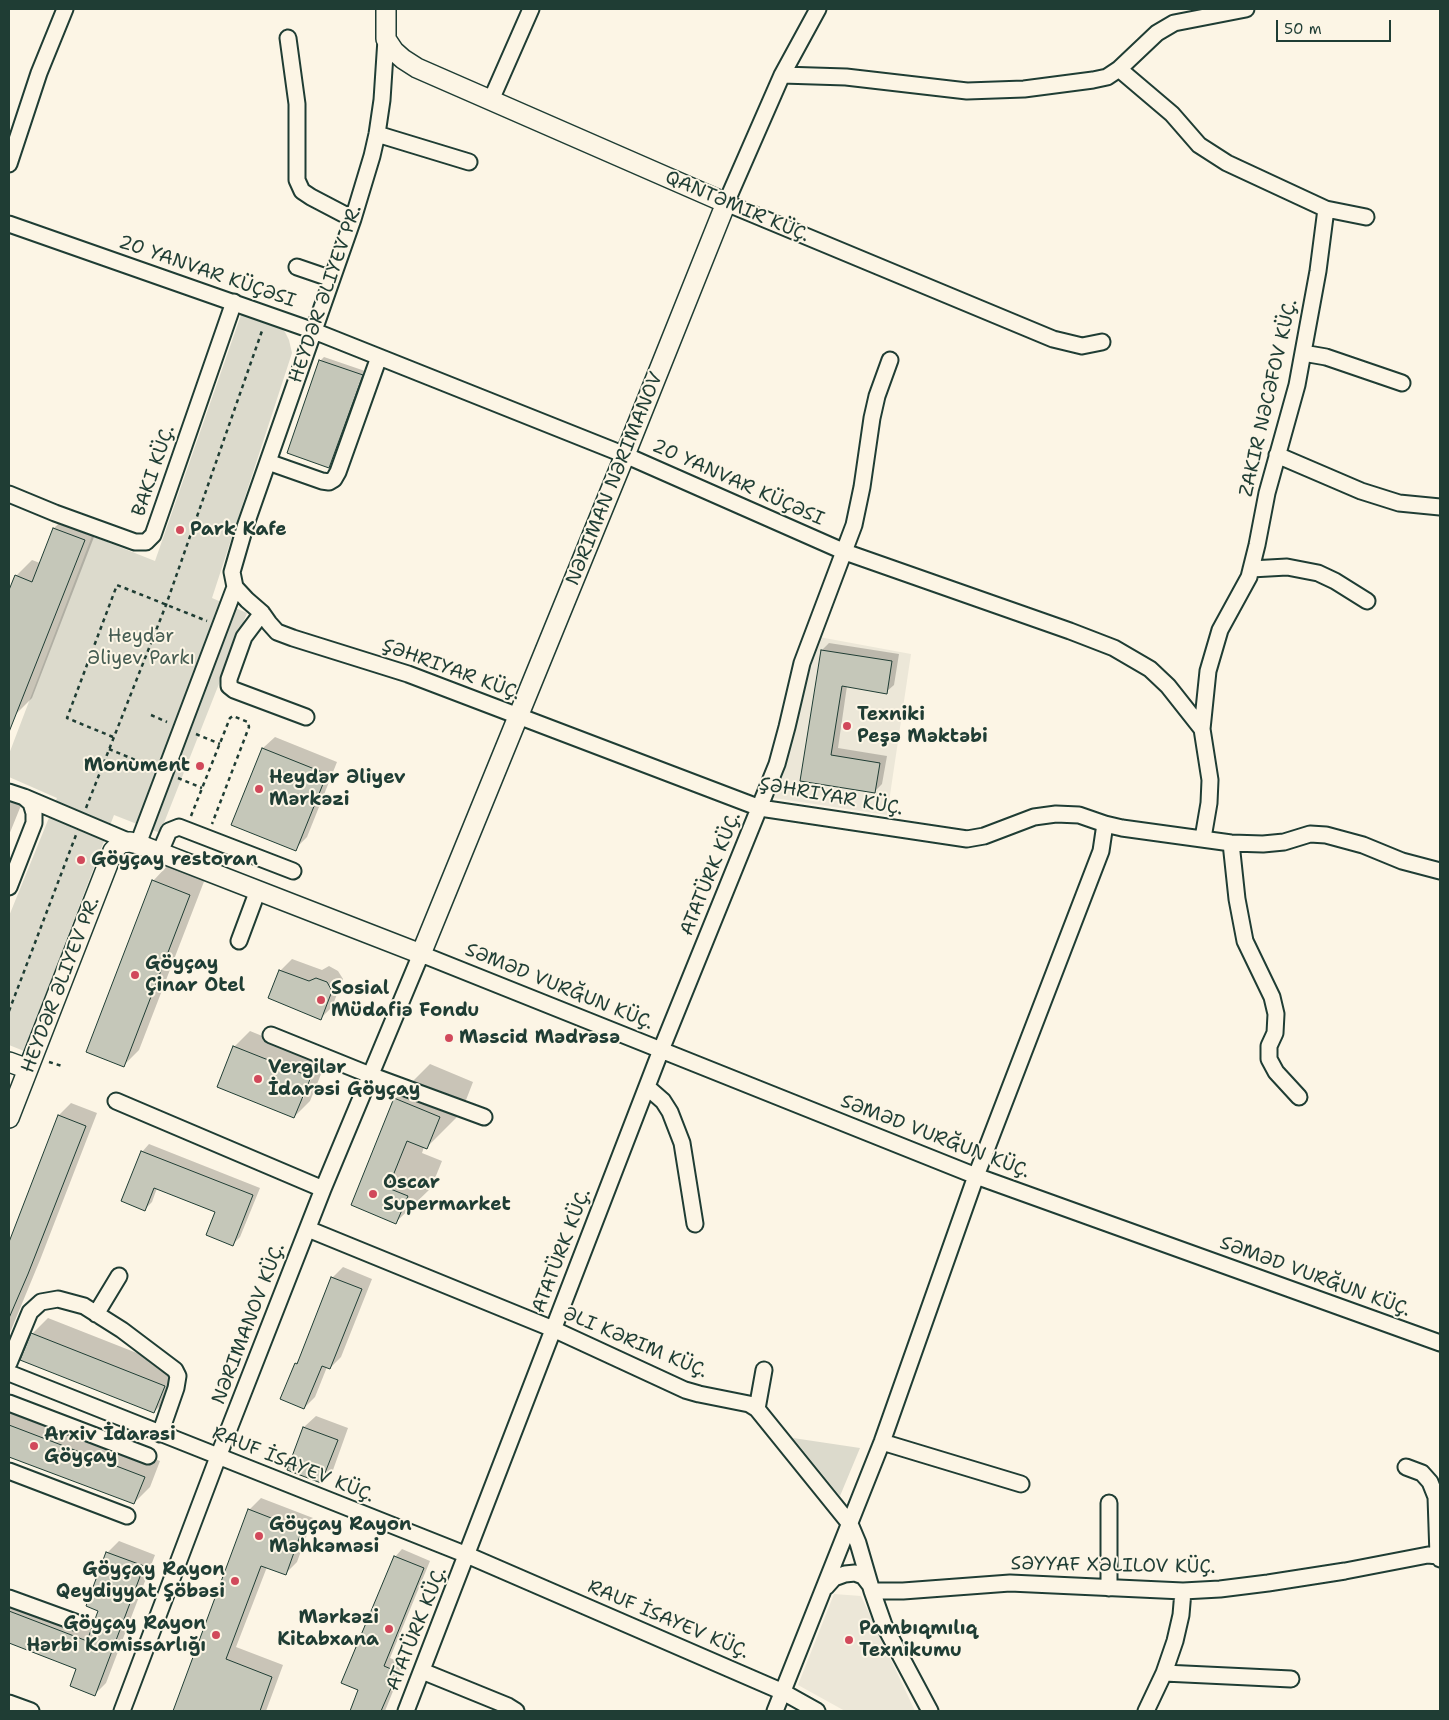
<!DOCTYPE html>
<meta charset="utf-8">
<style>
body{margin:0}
#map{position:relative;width:1449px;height:1720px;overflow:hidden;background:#fcf5e5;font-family:"Shantell Sans",sans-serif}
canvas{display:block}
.frame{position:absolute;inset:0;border:10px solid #1f3d34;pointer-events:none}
.scale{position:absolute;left:1276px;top:20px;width:115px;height:22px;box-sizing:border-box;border:2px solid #1f3d34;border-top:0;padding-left:6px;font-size:15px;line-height:18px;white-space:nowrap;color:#1f3d34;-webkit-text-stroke:4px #fcf5e5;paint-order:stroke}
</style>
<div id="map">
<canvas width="1449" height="1720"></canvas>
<div class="frame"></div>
<div class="scale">50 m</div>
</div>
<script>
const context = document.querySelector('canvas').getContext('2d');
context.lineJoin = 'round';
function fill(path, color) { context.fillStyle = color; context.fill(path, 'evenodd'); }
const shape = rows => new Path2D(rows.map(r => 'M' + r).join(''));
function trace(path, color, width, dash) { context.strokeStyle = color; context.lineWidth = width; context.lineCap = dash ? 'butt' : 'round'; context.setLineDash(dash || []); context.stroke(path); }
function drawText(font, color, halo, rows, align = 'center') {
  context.font = font + ' "Shantell Sans",sans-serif'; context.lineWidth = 4; context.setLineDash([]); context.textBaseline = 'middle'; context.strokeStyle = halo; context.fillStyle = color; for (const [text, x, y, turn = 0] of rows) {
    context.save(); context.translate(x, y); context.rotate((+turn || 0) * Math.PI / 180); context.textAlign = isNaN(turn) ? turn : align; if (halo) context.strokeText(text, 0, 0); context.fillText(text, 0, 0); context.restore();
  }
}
fill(shape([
 [819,637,911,654,887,815,774,798],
 [834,1594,861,1596,915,1711,845,1711,798,1685]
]), '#ece7d8');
fill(shape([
 [242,312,278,325,285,332,289,340,292,353,212,598,247,613,160,833,114,815,24,1051,9,1045,9,916,57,798,9,777,9,754,92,536,155,561],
 [793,1438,860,1448,840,1496]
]), '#dcdacc');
fill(shape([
 [324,357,365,371,333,463,329,467,289,452,321,360],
 [70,513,99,524,32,698,16,714,9,711,9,594,16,576,32,560,40,563,54,528],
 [829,643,899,654,894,685,886,692,847,686,838,748,887,756,882,784,875,791,801,780,822,650],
 [275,737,337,762,307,837,295,849,233,824,263,748],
 [9,792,24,798,9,835],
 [168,865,205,879,139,1050,124,1065,153,881],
 [292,959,322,970,329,966,338,971,343,979,332,1007,321,1018,270,998,281,970],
 [250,1031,326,1062,310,1101,294,1117,234,1047],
 [312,1071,314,1072,303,1099,301,1099],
 [430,1064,473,1082,461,1113,426,1148,424,1147,422,1153,442,1161,431,1188,396,1222,352,1204,395,1099],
 [71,1103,97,1113,40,1260,9,1335,9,1245,59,1115],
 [149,1144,260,1188,240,1237,233,1244,216,1212,157,1188,152,1202,145,1209,142,1152],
 [343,1267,372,1279,341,1357,330,1368,327,1367,315,1397,304,1408,282,1399,296,1363,300,1360,332,1278],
 [48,1318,180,1370,170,1396,154,1412,32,1334],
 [14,1405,160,1461,150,1487,134,1503,9,1455,9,1410],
 [316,1416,348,1428,333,1470,321,1482,289,1470,304,1427],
 [261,1498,313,1518,297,1562,285,1574,267,1567,236,1647,283,1665,266,1711,174,1711,249,1510],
 [119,1541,155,1555,106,1683,94,1695,78,1668,9,1642,9,1595,94,1627,100,1611,107,1553],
 [402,1549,430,1561,390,1658,404,1664,385,1711,351,1711,360,1690,395,1557]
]), '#0003');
const building = shape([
 [319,360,363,375,329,468,287,453,319,360],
 [53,528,85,540,9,732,9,590,15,575,32,582,53,528],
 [821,650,892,661,887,694,842,686,831,755,880,763,875,793,800,781,821,650],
 [262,748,327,774,296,851,231,825,262,748],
 [152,880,190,895,124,1067,86,1052,152,880],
 [279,970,309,981,316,978,327,982,332,991,321,1020,268,998,279,970],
 [233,1046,311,1077,294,1118,217,1087,233,1046],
 [394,1098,440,1117,427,1149,407,1141,388,1188,408,1196,396,1224,351,1205,394,1098],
 [58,1115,86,1126,28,1274,9,1318,9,1242,58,1115],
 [141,1151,253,1195,233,1246,206,1235,215,1212,154,1188,145,1211,121,1201,141,1151],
 [331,1277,362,1289,330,1369,322,1366,304,1409,280,1399,295,1363,297,1364,331,1277],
 [31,1333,165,1386,154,1413,20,1360,31,1333],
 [9,1425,145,1477,134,1504,9,1457,9,1425],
 [303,1427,338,1440,321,1483,287,1470,303,1427],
 [248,1509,302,1530,286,1575,261,1566,226,1659,272,1677,260,1711,173,1711,248,1509],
 [106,1552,144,1566,95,1696,70,1686,76,1669,9,1643,9,1611,87,1641,98,1611,86,1606,106,1552],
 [394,1556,424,1568,384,1666,398,1672,381,1711,350,1711,358,1690,341,1683,394,1556]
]);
fill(building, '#c5c7b9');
trace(building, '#1f3d34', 1);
const minor = shape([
 [818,9,782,75,726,203,1053,339,1082,346,1102,342],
 [288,38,297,104,297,180,302,191,311,197,353,219],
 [386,39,382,100,377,134,372,156,353,219,245,527,232,572,235,587,247,600,262,613,269,623,277,632,293,638,408,674,760,808,967,839,984,836,1034,817,1056,814,1079,815,1105,824,1122,828,1231,843,1263,844,1284,842,1310,834,1326,835,1363,845,1402,861,1440,871],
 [1119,69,1172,114,1199,145,1227,163,1326,209,1318,271,1297,385,1267,493,1257,545,1249,577,1220,630,1208,671,1202,729,1210,780,1209,803,1203,838],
 [782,75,846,77,967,91,1024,89,1093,80,1107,77,1119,69,1157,33,1174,23,1246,9],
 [491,100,531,9],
 [377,134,469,162],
 [9,164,39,73,65,9],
 [1326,209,1366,217],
 [9,224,314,331,625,455,845,552,1070,631,1114,648,1150,669,1168,686,1202,729],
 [297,267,332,279],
 [1303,353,1326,357,1402,383],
 [1277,455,1361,491,1399,503,1440,507],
 [268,462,322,481,329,482,334,479,338,472,379,357],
 [9,494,55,513,135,542,146,542,153,535,234,302],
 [1251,569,1287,567,1318,573,1335,581,1367,601],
 [262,613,244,637,229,679,229,686,234,690,306,717],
 [9,792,24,797,31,803,34,813,34,823,9,887],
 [24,797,130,842],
 [1231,843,1237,899,1245,941,1272,997,1276,1014,1275,1033,1269,1046,1269,1059,1276,1072,1299,1097],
 [138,844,235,587],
 [160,852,169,831,179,827,293,871],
 [239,941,258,890],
 [271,1035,370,1075,484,1117],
 [647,1087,663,1101,670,1112,682,1143,695,1224],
 [116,1101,323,1189],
 [308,1229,553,1329,685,1390,699,1394,749,1404,757,1409,850,1524,858,1543,872,1591,884,1625,930,1711],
 [96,1314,119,1276],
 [9,1363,30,1312,41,1302,58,1299,84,1306,122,1330,175,1370,178,1376,176,1388,160,1434],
 [9,1373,467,1555,783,1692,817,1711],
 [9,1403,148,1456],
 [757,1409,764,1370],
 [882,1442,1021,1484],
 [1406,1467,1422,1473,1430,1482,1436,1497,1438,1556],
 [9,1471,127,1516],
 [826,1587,834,1578,845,1574,855,1573,863,1576,870,1585],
 [1109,1588,1109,1503],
 [872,1591,903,1591,1010,1583,1183,1591,1220,1589,1268,1583,1345,1571,1428,1555,1438,1556,1440,1559],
 [9,1598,75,1622],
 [422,1671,508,1706,516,1711],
 [1164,1673,1291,1679],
 [9,1703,31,1711],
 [122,1711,218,1457,323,1189,421,954,976,1176,1440,1343],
 [406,1711,661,1050,777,764,787,727,802,663,854,525,862,487,872,418,877,396,890,360],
 [775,1711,882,1442,976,1176,1101,851,1105,824],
 [1146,1711,1164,1673,1175,1641,1181,1615,1183,1591]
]);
const major = shape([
 [9,1062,28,1069],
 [9,1118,113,851,121,843,130,842,138,844,421,954,625,455,726,203,417,68,403,59,394,51,386,39,386,9]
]);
trace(minor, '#1f3d34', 19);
trace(major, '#1f3d34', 22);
trace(shape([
 [151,715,167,722],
 [196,734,220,744],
 [113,737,67,718,117,585,207,621],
 [109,749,152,767],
 [178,778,202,788],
 [86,808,166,605,263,328],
 [191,816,230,718,233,716,248,722,249,727,212,824],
 [9,1011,76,835],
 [49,1062,62,1066]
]), '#1f3d34', 2.5, [4, 4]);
trace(minor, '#fcf5e5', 15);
trace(major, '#fcf5e5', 19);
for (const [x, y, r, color] of [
 [180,530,5,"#d1495b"],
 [847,726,5,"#d1495b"],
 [200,766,5,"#d1495b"],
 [259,789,5,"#d1495b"],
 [81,860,5,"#d1495b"],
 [135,975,5,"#d1495b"],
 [321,1000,5,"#d1495b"],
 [449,1038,5,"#d1495b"],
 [258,1079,5,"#d1495b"],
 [373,1194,5,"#d1495b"],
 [34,1446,5,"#d1495b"],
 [259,1536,5,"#d1495b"],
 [235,1581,5,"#d1495b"],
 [389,1629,5,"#d1495b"],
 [216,1635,5,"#d1495b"],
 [849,1640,5,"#d1495b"]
]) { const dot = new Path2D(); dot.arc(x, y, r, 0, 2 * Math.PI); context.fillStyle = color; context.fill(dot); trace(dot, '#fcf5e5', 2); }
drawText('19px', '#1f3d34', '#fcf5e5', [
 ["QANTƏMIR KÜÇ.",737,207,23],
 ["20 YANVAR KÜÇƏSI",207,272,19],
 ["HEYDƏR ƏLIYEV PR.",326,294,-71],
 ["ZAKIR NƏCƏFOV KÜÇ.",1269,398,-77],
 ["BAKI KÜÇ.",154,471,-71],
 ["NƏRIMAN NƏRIMANOV",615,479,-68],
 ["20 YANVAR KÜÇƏSI",738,483,24],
 ["ŞƏHRIYAR KÜÇ.",451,670,20],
 ["ŞƏHRIYAR KÜÇ.",831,797,10],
 ["ATATÜRK KÜÇ.",711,874,-68],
 ["HEYDƏR ƏLIYEV PR.",61,985,-69],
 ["SƏMƏD VURĞUN KÜÇ.",559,987,22],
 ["SƏMƏD VURĞUN KÜÇ.",935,1137,21],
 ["ATATÜRK KÜÇ.",562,1251,-69],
 ["SƏMƏD VURĞUN KÜÇ.",1315,1277,20],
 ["NƏRIMANOV KÜÇ.",249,1324,-69],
 ["ƏLI KƏRIM KÜÇ.",635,1343,23],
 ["RAUF İSAYEV KÜÇ.",293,1465,22],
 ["SƏYYAF XƏLILOV KÜÇ.",1113,1566,1],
 ["RAUF İSAYEV KÜÇ.",668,1620,23],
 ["ATATÜRK KÜÇ.",417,1629,-68]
]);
drawText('bold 19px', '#1f3d34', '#fcf5e5', [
 ["Park Kafe",190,530],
 ["Texniki",857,715],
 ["Peşə Məktəbi",857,737],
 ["Monument",190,766,"right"],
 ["Heydər Əliyev",269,778],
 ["Mərkəzi",269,800],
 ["Göyçay restoran",91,860],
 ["Göyçay",145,964],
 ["Çinar Otel",145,986],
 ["Sosial",331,989],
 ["Müdafiə Fondu",331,1011],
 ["Məscid Mədrəsə",459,1038],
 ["Vergilər",268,1068],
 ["İdarəsi Göyçay",268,1090],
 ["Oscar",383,1183],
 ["Supermarket",383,1205],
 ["Arxiv İdarəsi",44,1435],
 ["Göyçay",44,1457],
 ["Göyçay Rayon",269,1525],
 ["Məhkəməsi",269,1547],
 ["Göyçay Rayon",225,1570,"right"],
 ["Qeydiyyat Şöbəsi",225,1592,"right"],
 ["Mərkəzi",379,1618,"right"],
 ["Kitabxana",379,1640,"right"],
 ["Göyçay Rayon",206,1624,"right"],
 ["Hərbi Komissarlığı",206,1646,"right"],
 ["Pambıqmılıq",859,1629],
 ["Texnikumu",859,1651]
], 'left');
drawText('19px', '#455c52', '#fcf5e5', [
 ["Heydər",141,637],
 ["Əliyev Parkı",141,659]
]);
</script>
